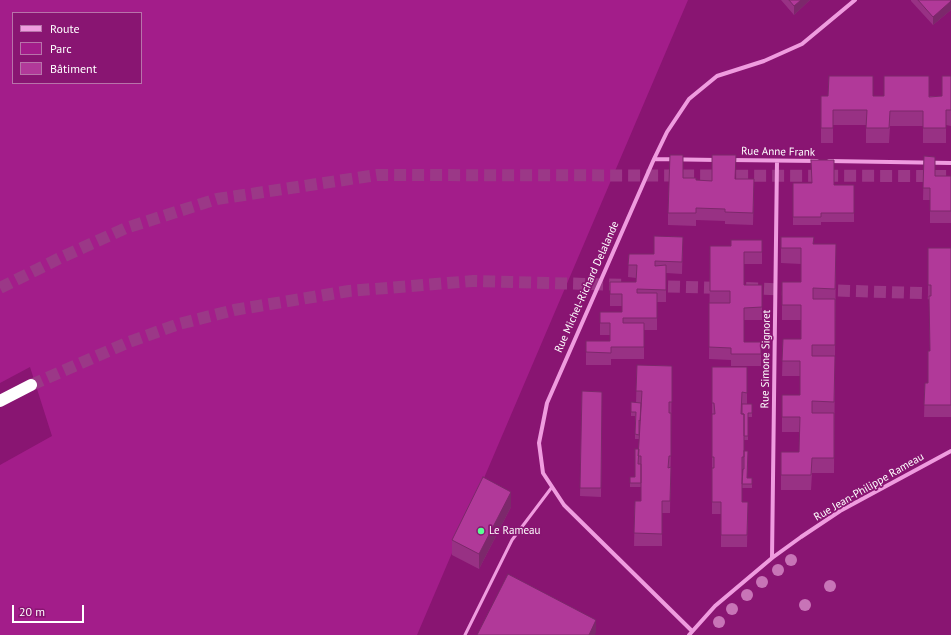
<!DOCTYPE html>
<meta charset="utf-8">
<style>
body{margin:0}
#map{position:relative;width:951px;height:635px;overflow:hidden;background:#891572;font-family:"PT Sans",sans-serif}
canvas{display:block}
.legend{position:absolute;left:12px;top:12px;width:130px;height:72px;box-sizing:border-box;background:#891572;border:1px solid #b873aa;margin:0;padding:5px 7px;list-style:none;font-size:12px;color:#fff}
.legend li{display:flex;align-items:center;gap:8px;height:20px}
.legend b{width:20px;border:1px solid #b873aa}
.scale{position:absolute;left:12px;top:605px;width:72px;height:18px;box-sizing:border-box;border:2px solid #fff;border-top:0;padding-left:5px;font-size:12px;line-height:14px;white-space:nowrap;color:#fff;-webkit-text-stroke:3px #891572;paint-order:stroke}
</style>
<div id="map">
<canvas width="951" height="635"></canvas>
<ul class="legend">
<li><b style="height:5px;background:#ef9cdf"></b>Route</li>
<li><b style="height:11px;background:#a31d8a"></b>Parc</li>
<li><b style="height:11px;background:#b13999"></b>Bâtiment</li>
</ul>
<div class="scale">20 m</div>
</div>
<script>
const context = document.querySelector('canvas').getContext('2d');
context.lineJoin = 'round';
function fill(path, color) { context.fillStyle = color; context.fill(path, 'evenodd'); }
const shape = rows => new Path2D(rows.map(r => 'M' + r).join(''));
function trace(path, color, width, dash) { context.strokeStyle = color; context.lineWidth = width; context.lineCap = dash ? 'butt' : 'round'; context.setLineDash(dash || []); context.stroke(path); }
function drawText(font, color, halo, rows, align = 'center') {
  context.font = font + ' "PT Sans",sans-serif'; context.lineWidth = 3.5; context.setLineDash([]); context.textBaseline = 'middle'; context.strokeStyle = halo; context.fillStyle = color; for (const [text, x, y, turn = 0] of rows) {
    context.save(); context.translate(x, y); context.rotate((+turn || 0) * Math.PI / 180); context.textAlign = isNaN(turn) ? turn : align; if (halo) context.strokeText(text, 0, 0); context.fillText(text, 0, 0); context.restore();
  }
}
fill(shape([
 [0,0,688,0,417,635,0,635,0,465,52,436,30,367,0,383],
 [13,13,141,13,141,83,13,83]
]), '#a31d8a');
trace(shape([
 [650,286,726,288],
 [0,288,60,258,126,228,217,199,377,175,951,176],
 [746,288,798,290],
 [820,290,951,294],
 [31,385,129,342,179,324,234,310,349,291,473,281,626,285]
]), '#9b3887', 12, [12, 6]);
trace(shape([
 [465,635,512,540,552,487]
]), '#ef9cdf', 3);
trace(shape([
 [654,159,717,160],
 [731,160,817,161],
 [829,161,951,163],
 [772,558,777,161],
 [691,630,564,505,543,473,539,443,547,403,654,159,667,132,689,99,717,76,764,61,802,44,855,0],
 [689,635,715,606,772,558,801,537,840,511,951,451]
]), '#ef9cdf', 4);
trace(shape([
 [0,401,31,385]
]), '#fff', 12);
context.fillStyle = '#c874b7';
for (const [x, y] of [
 [791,560],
 [778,570],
 [762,582],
 [830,586],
 [747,595],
 [805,605],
 [732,609],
 [719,622]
]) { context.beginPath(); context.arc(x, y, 6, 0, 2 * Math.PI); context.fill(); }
fill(shape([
 [781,0,810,0,794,15],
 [911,0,951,0,951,10,933,25,911,1],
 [951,76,951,126,946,125,946,143,923,143,923,126,890,126,889,143,866,143,866,125,833,125,833,143,821,143,821,96,942,96],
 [924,156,935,176,951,176,951,223,930,223,930,200,923,200],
 [683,178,696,180,712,181,735,179,754,191,753,225,725,224,725,221,696,220,696,226,668,225,668,213],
 [793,183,834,185,854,185,854,222,821,222,821,225,793,225],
 [683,237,682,274,666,273,666,302,657,302,657,330,644,330,644,359,611,359,611,365,586,365,586,341,610,341,610,335,600,335,600,312,622,312,622,306,610,306,610,282,636,282,636,278,628,277,629,254,654,254],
 [781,237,814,244,836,244,834,473,812,473,811,490,781,490,781,452,799,452,799,432,782,432,782,395,800,395,800,376,782,376,783,339,801,339,801,320,782,320,782,282,801,282,801,264,781,263],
 [762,240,762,264,744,264,744,285,762,285,762,320,744,320,744,342,761,342,761,366,731,366,731,360,709,359,710,246,731,246],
 [928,248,951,248,951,417,924,417,925,383,928,383,930,351,929,297,928,297],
 [637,365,672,366,670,513,662,513,662,546,634,546,635,501,641,501,641,487,630,487,630,477,635,477,639,449,639,439,635,439,635,416,631,416,631,402,636,403],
 [712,367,747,367,747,404,752,404,752,417,748,417,748,440,744,440,744,451,747,478,752,478,752,488,742,488,742,502,748,502,747,547,721,547,721,514,712,514],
 [742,469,743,469,742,483],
 [582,391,602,392,601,497,580,496],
 [511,507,479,569,452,555,452,540]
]), '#983184');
fill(shape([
 [801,0,810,0,794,15,794,6],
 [951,1,951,10,933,25,933,17],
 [754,179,754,191,753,225,753,213],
 [511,492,511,507,479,569,479,554],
 [596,620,596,632,595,635,589,635]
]), '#7c286b');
const building = shape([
 [789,0,801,0,794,6,789,0],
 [918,0,951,0,951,1,933,17,918,0],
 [829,76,873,76,873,96,884,96,884,76,929,76,929,97,942,96,942,76,951,76,951,110,946,110,946,128,923,128,923,111,890,111,889,128,866,128,867,110,833,110,833,128,821,128,821,96,828,96,829,76],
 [670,155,683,155,683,178,696,178,696,180,712,181,712,155,736,155,735,179,754,179,753,213,725,212,725,209,696,208,696,213,668,213,670,155],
 [924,156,935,157,935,176,951,176,951,211,930,211,930,188,923,188,924,156],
 [811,160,834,160,834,185,854,185,854,213,821,213,821,217,793,217,793,183,812,183,811,160],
 [654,236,683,237,682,262,655,261,655,266,666,265,666,290,637,289,637,293,657,293,657,318,623,318,623,323,644,323,644,347,611,347,611,353,586,352,586,341,610,341,610,323,600,323,600,312,622,312,622,294,610,294,610,282,636,282,637,265,628,265,629,254,654,254,654,236],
 [781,237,814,237,813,244,836,244,835,289,813,288,813,299,835,299,835,345,812,345,812,356,835,356,834,402,812,401,812,413,834,413,834,458,812,458,811,475,781,475,781,452,799,452,800,417,782,417,782,395,800,395,800,361,782,361,783,339,801,339,801,305,782,305,782,282,801,282,801,248,781,248,781,237],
 [731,240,762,240,762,252,744,252,744,285,762,285,762,307,744,308,744,342,761,342,761,354,731,354,731,348,709,347,709,303,730,303,730,291,710,291,710,246,731,246,731,240],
 [928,248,951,248,951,405,924,405,925,383,928,383,928,351,930,351,929,296,931,296,931,285,928,285,928,248],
 [637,365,672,366,672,402,669,402,669,413,671,413,671,456,669,456,668,468,671,467,670,501,662,501,662,534,634,533,635,501,641,501,641,456,638,456,639,442,642,391,636,391,637,365],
 [712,367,747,367,747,393,742,392,741,414,744,414,744,457,742,457,742,502,748,502,747,535,721,535,721,502,712,502,712,468,714,468,714,457,712,457,712,414,715,414,714,403,712,403,712,367],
 [582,391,602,392,601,488,580,488,582,391],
 [631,402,641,403,640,421,639,420,639,435,635,434,636,412,631,412,631,402],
 [742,404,752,404,752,413,748,413,748,436,744,436,744,414,742,414,742,404],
 [635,449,639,449,638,464,641,464,641,483,630,483,630,477,635,477,635,449],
 [744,451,748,451,747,478,752,478,752,484,742,484,743,469,744,469,744,451],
 [483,477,511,492,479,554,452,540,483,477],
 [508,574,596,620,589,635,477,635,508,574]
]);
fill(building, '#b13999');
trace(building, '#7c286b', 1);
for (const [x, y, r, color] of [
 [481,531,4,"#5aff94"]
]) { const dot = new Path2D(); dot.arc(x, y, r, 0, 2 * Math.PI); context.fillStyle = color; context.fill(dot); trace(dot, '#891572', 1.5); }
drawText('11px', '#fff', '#891572', [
 ["Rue Anne Frank",778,152,1],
 ["Rue Michel-Richard Delalande",587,287,-66],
 ["Rue Simone Signoret",766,359,-89],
 ["Rue Jean-Philippe Rameau",869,487,-30]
]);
drawText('11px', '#fff', '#891572', [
 ["Le Rameau",489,531]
], 'left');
</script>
